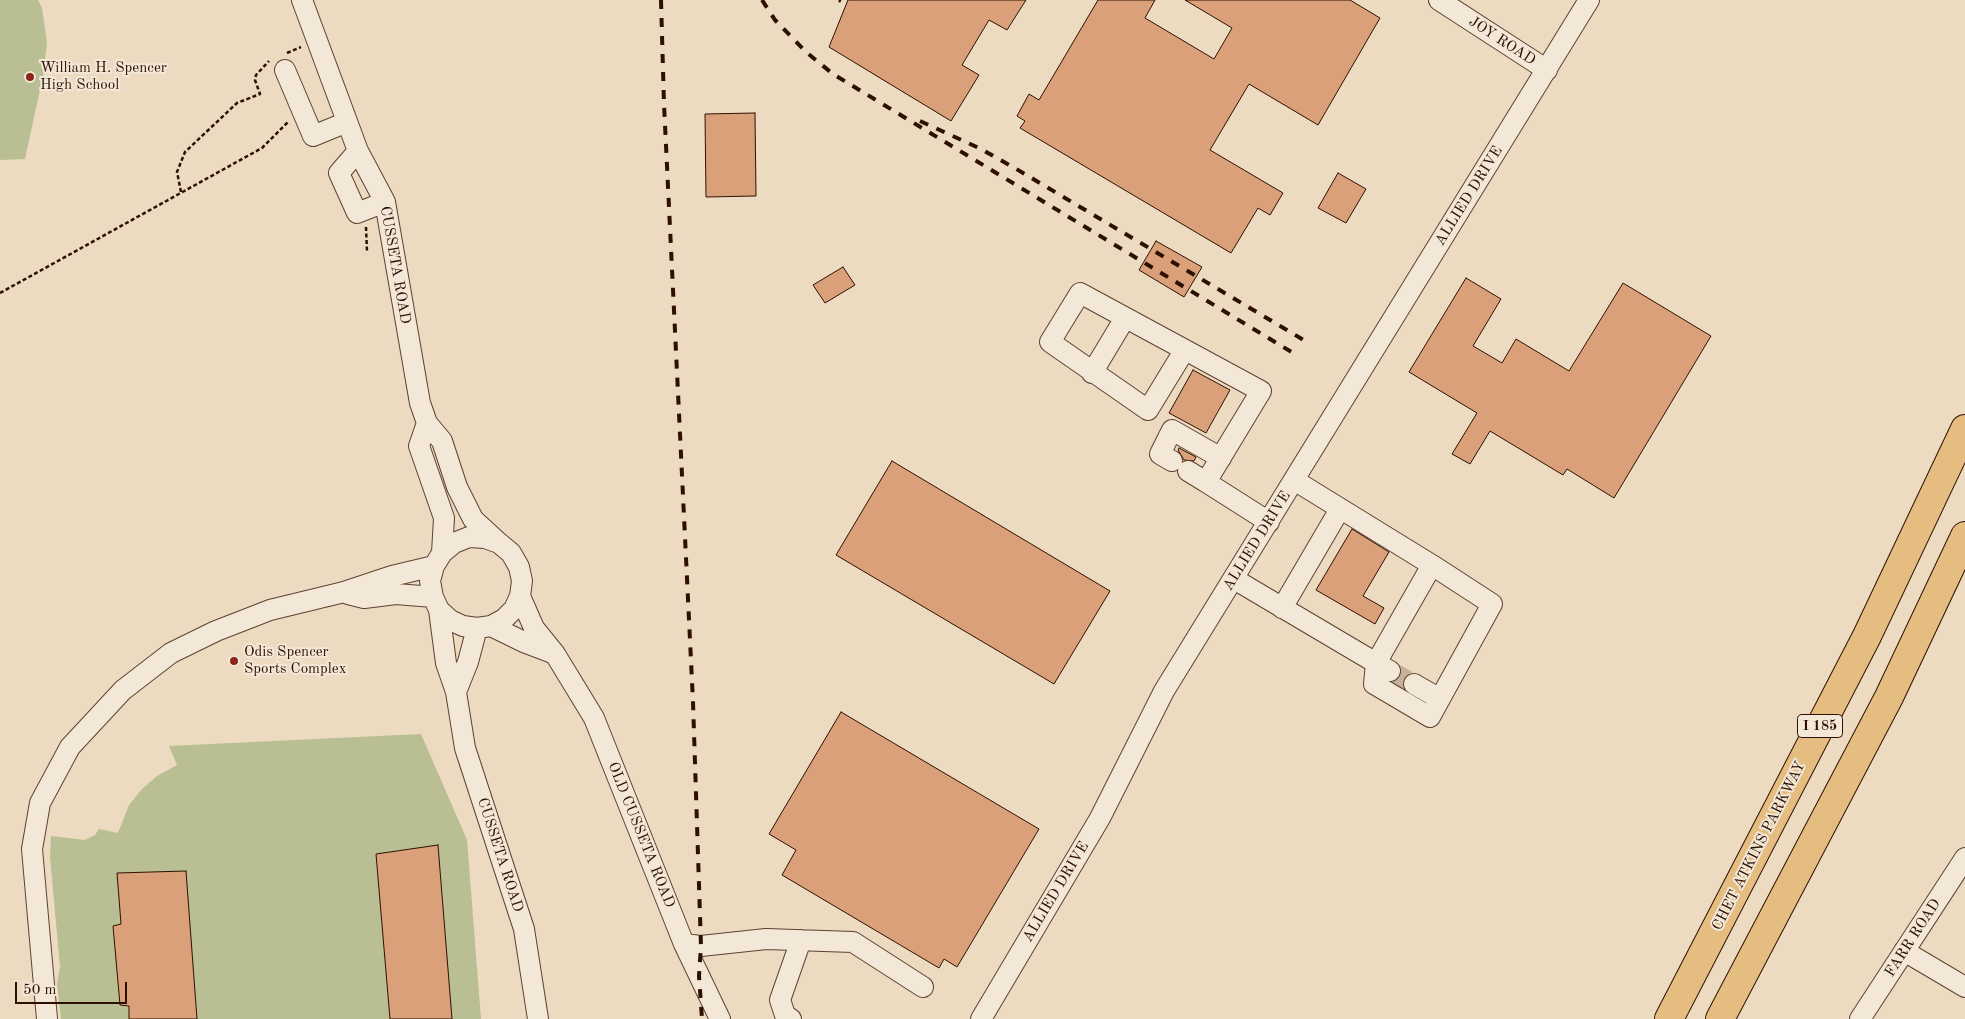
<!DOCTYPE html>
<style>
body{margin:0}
#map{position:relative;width:1965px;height:1019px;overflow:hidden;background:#ecdac1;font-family:"Old Standard TT",serif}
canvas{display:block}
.scale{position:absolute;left:15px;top:982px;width:112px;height:22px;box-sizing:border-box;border:2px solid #2e1000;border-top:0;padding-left:6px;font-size:15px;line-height:18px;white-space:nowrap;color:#2e1000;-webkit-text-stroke:4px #f3e7d7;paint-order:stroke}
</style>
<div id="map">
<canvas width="1965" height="1019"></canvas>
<div class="scale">50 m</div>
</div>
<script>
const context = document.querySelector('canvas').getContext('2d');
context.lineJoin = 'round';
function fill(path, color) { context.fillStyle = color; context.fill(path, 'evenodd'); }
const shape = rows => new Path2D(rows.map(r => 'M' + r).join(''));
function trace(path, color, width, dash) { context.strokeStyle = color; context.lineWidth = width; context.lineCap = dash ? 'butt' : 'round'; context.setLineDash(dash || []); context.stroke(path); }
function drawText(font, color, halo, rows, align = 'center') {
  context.font = font + ' "Old Standard TT",serif'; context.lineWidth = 4; context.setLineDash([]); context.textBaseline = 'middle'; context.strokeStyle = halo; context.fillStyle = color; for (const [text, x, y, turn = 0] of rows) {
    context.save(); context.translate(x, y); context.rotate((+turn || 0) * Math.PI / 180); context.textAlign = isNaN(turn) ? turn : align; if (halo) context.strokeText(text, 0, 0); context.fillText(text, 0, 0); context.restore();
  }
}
fill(shape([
 [0,0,38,0,42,8,47,43,43,76,25,159,0,160],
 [421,734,467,840,481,1019,61,1019,57,984,60,967,50,857,51,836,85,840,95,835,99,829,118,833,129,805,142,789,157,776,177,765,169,746]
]), '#b9bf92');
const building = shape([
 [848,0,1026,0,1007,30,989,20,962,65,979,75,951,121,829,47,848,0],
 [1098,0,1155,0,1145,18,1214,59,1232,28,1185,0,1350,0,1380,18,1318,125,1249,84,1210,150,1283,193,1270,215,1258,208,1231,253,1020,128,1025,121,1017,116,1029,94,1039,100,1098,0],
 [755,113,756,196,706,197,705,114,755,113],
 [1338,173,1366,189,1346,223,1318,208,1338,173],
 [1156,241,1202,267,1184,297,1139,270,1156,241],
 [843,267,855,285,825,303,813,285,843,267],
 [1466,278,1501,299,1473,346,1502,363,1516,339,1569,371,1623,283,1711,336,1614,498,1567,469,1563,475,1490,431,1470,464,1452,454,1477,413,1409,372,1466,278],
 [1193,370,1230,390,1206,433,1169,413,1193,370],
 [1179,448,1196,457,1194,461,1184,460,1178,450,1179,448],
 [892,461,1110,591,1054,684,836,555,892,461],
 [1352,529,1389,552,1363,596,1384,608,1375,624,1316,590,1352,529],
 [841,712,1039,829,957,967,944,959,939,968,782,875,796,850,769,834,841,712],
 [438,845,452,1019,390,1019,376,854,438,845],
 [186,871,197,1019,129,1019,129,1006,120,1005,113,926,121,924,117,873,186,871]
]);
fill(building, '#daa079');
trace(building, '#2e1000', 1);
trace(shape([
 [1390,671,1414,684]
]), '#c6b29a', 20, [20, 10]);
const minor = shape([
 [302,0,358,151,385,202,420,403,427,423,442,441,457,487,473,519,498,542],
 [1439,0,1547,70],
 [285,70,313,136,347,122],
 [358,151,339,173,357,213,385,202],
 [1184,351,1148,410,1050,342,1080,293,1261,391,1206,482,1269,522],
 [1092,373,1125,318],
 [427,423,419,446,444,518,442,553],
 [1172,461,1160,454,1172,430,1221,458],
 [1188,471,1206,482],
 [1234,579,1376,663,1432,565,1294,480],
 [348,594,364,598,396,594,433,597],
 [520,596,514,609,504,619,491,626,477,628,463,626,450,620,439,610,433,597,430,581,434,566,442,553,454,543,469,537,485,538,499,543,511,553,519,567,522,581,520,596,534,628,555,654,594,718,684,944,720,1019],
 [1282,608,1340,509],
 [439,610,446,663,456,692,465,748,524,929,538,1019],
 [491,626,526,643,555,654],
 [1390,671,1376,663,1374,684,1430,717,1492,604,1432,565],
 [1414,684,1440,699],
 [456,692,468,662,477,628],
 [684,944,701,946,766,939,853,942,923,987],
 [1904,951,1965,987],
 [47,1019,32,849,40,803,70,747,123,690,171,653,216,631,270,610,344,592,392,576,434,566],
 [791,1019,785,1015,780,1000,801,940],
 [981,1019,1100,818,1164,691,1589,0],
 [1860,1019,1965,858]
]);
const highway = shape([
 [1669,1019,1867,636,1965,429],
 [1720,1019,1889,697,1965,536]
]);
trace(minor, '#5e4230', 22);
trace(highway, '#2e1000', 30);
trace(shape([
 [287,53,301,47],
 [181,192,177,172,185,152,237,103,260,94,255,80,256,75,269,61],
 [366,227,367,251],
 [0,293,262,148,288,122]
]), '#2e1000', 2.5, [4, 2.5]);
trace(minor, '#f3e7d7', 20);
trace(highway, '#e6bd80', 28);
trace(shape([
 [661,0,664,104,693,702,701,946,699,976,702,1019],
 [762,0,775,20,806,52,833,74,1298,356],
 [839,0,841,1],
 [920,121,979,148,1013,167,1307,342]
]), '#2e1000', 4, [9, 9]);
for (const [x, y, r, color] of [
 [30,77,5,"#8f2418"],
 [234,661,5,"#8f2418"]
]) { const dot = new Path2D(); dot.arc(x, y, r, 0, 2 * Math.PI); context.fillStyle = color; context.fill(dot); trace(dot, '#f3e7d7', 2); }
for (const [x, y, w] of [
 [1820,726,45]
]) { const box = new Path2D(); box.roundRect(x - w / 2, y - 11.5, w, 23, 4); context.fillStyle = '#f3e7d7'; context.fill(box); trace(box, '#2e1000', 1); }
drawText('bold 14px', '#2e1000', null, [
 ["I 185",1820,726]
]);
drawText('15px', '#2e1000', '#f3e7d7', [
 ["JOY ROAD",1502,41,33],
 ["ALLIED DRIVE",1469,196,-58],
 ["CUSSETA ROAD",395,265,80],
 ["ALLIED DRIVE",1257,541,-58],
 ["OLD CUSSETA ROAD",641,835,68],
 ["CHET ATKINS PARKWAY",1759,846,-63],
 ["CUSSETA ROAD",500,855,72],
 ["ALLIED DRIVE",1056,892,-59],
 ["FARR ROAD",1913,938,-57]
]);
drawText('15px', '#2e1000', '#f3e7d7', [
 ["William H. Spencer",40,68],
 ["High School",40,85],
 ["Odis Spencer",244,652],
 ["Sports Complex",244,669]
], 'left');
</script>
